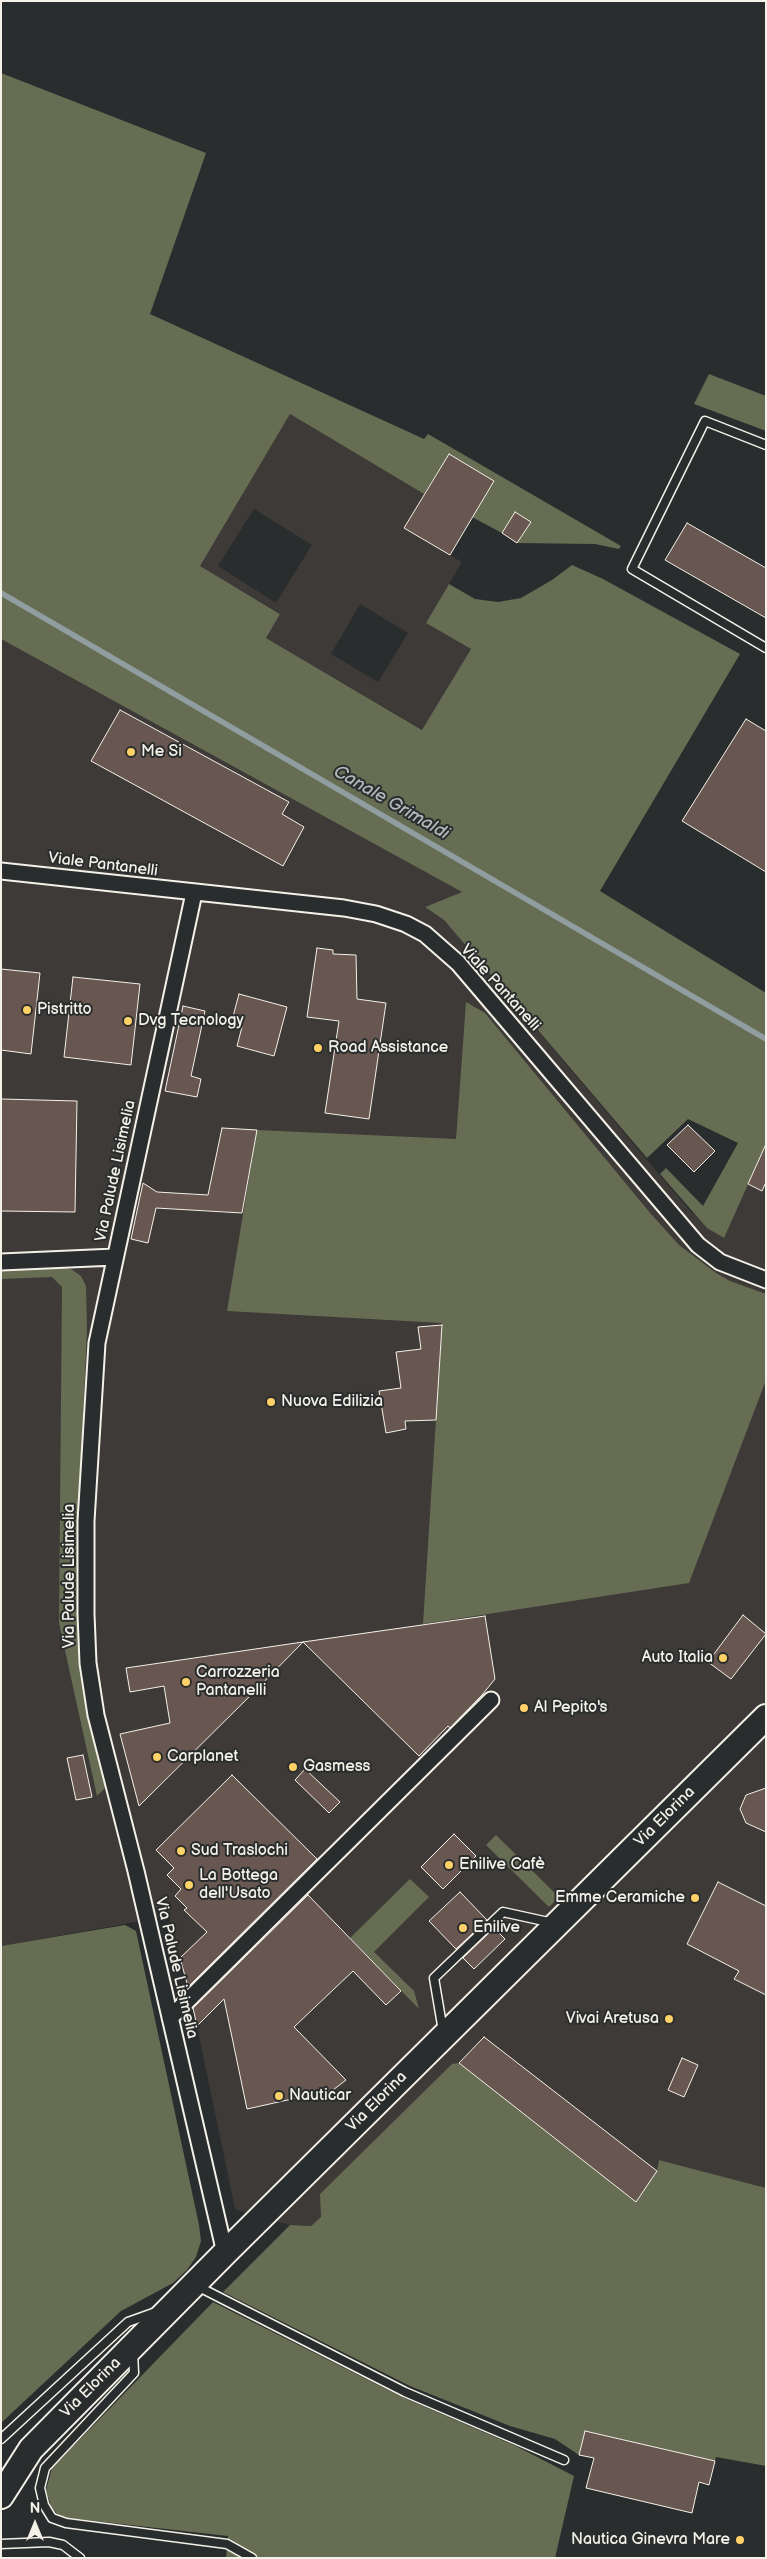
<!DOCTYPE html>
<meta charset="utf-8">
<style>
body{margin:0}
#map{position:relative;width:767px;height:2559px;overflow:hidden;background:#2a2d2e;font-family:"Balsamiq Sans",sans-serif}
canvas{display:block}
.frame{position:absolute;inset:0;border:2px solid #f4f1e8;pointer-events:none}
.north{position:absolute;left:10px;top:2499px;width:50px;height:50px;-webkit-text-stroke:4px #2a2d2e;paint-order:stroke;rotate:0deg;font-size:14px;font-weight:700;line-height:20px;text-align:center;color:#f4f1e8}
.north::after{content:'';display:block;margin:auto;width:18px;height:22px;background:#f4f1e8;clip-path:polygon(50% 0,100% 100%,50% 72%,0 100%)}
</style>
<div id="map">
<canvas width="767" height="2559"></canvas>
<div class="frame"></div>
<div class="north">N</div>
</div>
<script>
const context = document.querySelector('canvas').getContext('2d');
context.lineJoin = 'round';
function fill(path, color) { context.fillStyle = color; context.fill(path, 'evenodd'); }
const shape = rows => new Path2D(rows.map(r => 'M' + r).join(''));
function trace(path, color, width, dash) { context.strokeStyle = color; context.lineWidth = width; context.lineCap = dash ? 'butt' : 'round'; context.setLineDash(dash || []); context.stroke(path); }
function drawText(font, color, halo, rows, align = 'center') {
  context.font = font + ' "Balsamiq Sans",sans-serif'; context.lineWidth = 4; context.setLineDash([]); context.textBaseline = 'middle'; context.strokeStyle = halo; context.fillStyle = color; for (const [text, x, y, turn = 0] of rows) {
    context.save(); context.translate(x, y); context.rotate((+turn || 0) * Math.PI / 180); context.textAlign = isNaN(turn) ? turn : align; if (halo) context.strokeText(text, 0, 0); context.fillText(text, 0, 0); context.restore();
  }
}
fill(shape([
 [290,414,424,494,404,528,462,562,426,623,471,649,423,730,266,638,280,613,199,566],
 [254,509,312,545,276,603,218,566],
 [360,604,408,633,378,682,331,654],
 [1,639,462,892,425,907,444,920,691,1212,723,1238,766,1144,766,2188,659,2160,657,2171,636,2202,321,2217,311,2226,290,2225,240,2211,235,2209,194,2012,169,1916,1,1946]
]), '#3d3a38');
fill(shape([
 [1,73,206,153,150,314,424,439,428,434,621,546,619,549,595,544,517,543,531,522,515,513,502,533,472,517,494,481,449,454,424,494,290,414,200,566,280,614,266,638,422,730,471,649,426,623,449,584,475,599,498,602,521,598,552,580,572,565,603,579,740,654,600,891,766,993,766,1144,724,1238,707,1228,660,1174,666,1168,703,1206,738,1143,688,1119,647,1158,444,920,425,907,462,892,1,639],
 [709,374,766,396,766,431,694,404],
 [466,1002,485,1013,651,1214,679,1245,716,1273,730,1281,766,1294,766,1380,689,1583,423,1624,442,1323,227,1311,257,1130,456,1139],
 [60,1267,71,1269,81,1276,86,1286,87,1330,81,1459,79,1651,106,1787,97,1796,59,1623,62,1287,52,1277,1,1279,1,1269],
 [496,1835,559,1897,549,1907,486,1845],
 [410,1879,429,1897,374,1952,414,1991,419,2009,350,1938],
 [125,1925,136,1931,199,2225,201,2241,196,2257,187,2270,173,2283,121,2311,1,2423,1,1946],
 [459,2063,636,2201,657,2171,659,2160,766,2188,766,2466,716,2457,715,2461,585,2431,579,2455,555,2439,510,2426,410,2386,223,2292,290,2225,311,2226,321,2217,320,2194,452,2064],
 [213,2302,402,2397,516,2446,574,2476,555,2558,226,2558,228,2536,68,2518,57,2514,51,2506,46,2490,52,2468]
]), '#676d53');
trace(shape([
 [1,593,766,1039]
]), '#909ea1', 5.5);
const building = shape([
 [449,454,494,481,450,555,404,528,449,454],
 [515,512,531,522,517,543,502,533,515,512],
 [687,523,766,568,766,618,665,560,687,523],
 [120,710,289,802,282,814,304,827,283,866,91,761,120,710],
 [746,719,766,731,766,872,682,821,746,719],
 [317,948,333,950,333,954,356,955,357,999,386,1003,369,1119,325,1113,339,1021,307,1017,317,948],
 [1,969,40,973,31,1054,1,1050,1,969],
 [73,977,140,984,131,1065,64,1057,73,977],
 [239,994,287,1007,274,1056,237,1046,242,1027,231,1024,239,994],
 [183,1006,205,1011,191,1076,201,1079,197,1097,165,1091,183,1006],
 [1,1099,77,1101,75,1212,1,1211,1,1099],
 [688,1125,715,1151,694,1172,667,1145,688,1125],
 [222,1128,257,1130,242,1213,156,1208,148,1243,131,1239,143,1183,157,1192,208,1195,222,1128],
 [766,1144,766,1182,762,1191,748,1184,766,1144],
 [442,1325,436,1420,405,1421,406,1429,386,1433,379,1391,401,1388,396,1352,421,1349,418,1327,442,1325],
 [743,1615,766,1634,731,1679,708,1662,743,1615],
 [485,1616,495,1679,482,1695,450,1728,448,1726,419,1756,303,1642,485,1616],
 [303,1642,253,1693,139,1806,120,1734,170,1723,164,1686,130,1692,126,1668,303,1642],
 [83,1755,92,1797,76,1800,67,1758,83,1755],
 [305,1769,340,1802,329,1813,295,1780,305,1769],
 [232,1775,317,1859,188,1987,180,1958,207,1932,184,1910,187,1908,175,1896,181,1889,167,1875,174,1868,156,1850,232,1775],
 [766,1788,766,1832,746,1823,740,1809,746,1795,766,1788],
 [454,1834,476,1856,443,1889,421,1867,454,1834],
 [718,1882,766,1906,766,1995,734,1979,739,1971,687,1944,718,1882],
 [460,1892,487,1920,456,1949,429,1921,460,1892],
 [308,1895,401,1991,386,2005,353,1971,294,2027,346,2080,333,2090,247,2109,224,1999,197,2026,193,2008,308,1895],
 [494,1928,505,1939,474,1969,463,1958,494,1928],
 [484,2037,657,2171,636,2202,459,2063,484,2037],
 [682,2058,698,2065,684,2097,668,2090,682,2058],
 [585,2431,715,2461,709,2485,699,2482,692,2513,586,2488,594,2458,579,2455,585,2431]
]);
fill(building, '#685751');
trace(building, '#f4f1e8', 1);
const service = shape([
 [766,445,705,421,632,569,766,648],
 [443,2031,434,1978,503,1912,553,1923],
 [197,2286,405,2392,564,2460],
 [133,2352,134,2373,45,2468,40,2488,44,2505,52,2518,66,2523,227,2544,252,2558],
 [1,2439,128,2322,156,2312],
 [1,2544,49,2542,63,2545,80,2558]
]);
const minor = shape([
 [1,871,344,908,376,914,406,924,425,934,458,963,698,1245,720,1262,766,1280],
 [194,893,97,1343,86,1521,86,1614,88,1663,96,1715,136,1871,225,2253],
 [1,1262,115,1257],
 [170,2018,491,1700]
]);
const primary = shape([
 [1,2496,31,2449,225,2253,766,1717]
]);
trace(service, '#f4f1e8', 11);
trace(minor, '#f4f1e8', 19);
trace(primary, '#f4f1e8', 28);
trace(service, '#2a2d2e', 8);
trace(minor, '#2a2d2e', 15);
trace(primary, '#2a2d2e', 24);
for (const [x, y, r, color] of [
 [131,752,5,"#ffd166"],
 [27,1010,5,"#ffd166"],
 [128,1021,5,"#ffd166"],
 [318,1048,5,"#ffd166"],
 [271,1402,5,"#ffd166"],
 [723,1658,5,"#ffd166"],
 [186,1682,5,"#ffd166"],
 [524,1708,5,"#ffd166"],
 [157,1757,5,"#ffd166"],
 [293,1767,5,"#ffd166"],
 [181,1851,5,"#ffd166"],
 [449,1865,5,"#ffd166"],
 [189,1885,5,"#ffd166"],
 [695,1898,5,"#ffd166"],
 [463,1928,5,"#ffd166"],
 [669,2019,5,"#ffd166"],
 [279,2096,5,"#ffd166"],
 [740,2540,5,"#ffd166"]
]) { const dot = new Path2D(); dot.arc(x, y, r, 0, 2 * Math.PI); context.fillStyle = color; context.fill(dot); trace(dot, '#2a2d2e', 2); }
drawText('16px', '#f4f1e8', '#2a2d2e', [
 ["Me Si",141,752],
 ["Pistritto",37,1010],
 ["Dvg Tecnology",138,1021],
 ["Road Assistance",328,1048],
 ["Nuova Edilizia",281,1402],
 ["Auto Italia",713,1658,"right"],
 ["Carrozzeria",196,1673],
 ["Pantanelli",196,1691],
 ["Al Pepito's",534,1708],
 ["Carplanet",167,1757],
 ["Gasmess",303,1767],
 ["Sud Traslochi",191,1851],
 ["Enilive Cafè",459,1865],
 ["La Bottega",199,1876],
 ["dell'Usato",199,1894],
 ["Emme Ceramiche",685,1898,"right"],
 ["Enilive",473,1928],
 ["Vivai Aretusa",659,2019,"right"],
 ["Nauticar",289,2096],
 ["Nautica Ginevra Mare",730,2540,"right"]
], 'left');
drawText('16px', '#f4f1e8', '#2a2d2e', [
 ["Viale Pantanelli",103,865,7],
 ["Viale Pantanelli",500,988,48],
 ["Via Palude Lisimelia",116,1171,-78],
 ["Via Palude Lisimelia",70,1576,-90],
 ["Via Elorina",665,1817,-45],
 ["Via Palude Lisimelia",176,1968,77],
 ["Via Elorina",377,2102,-45],
 ["Via Elorina",91,2388,-45]
]);
drawText('italic 18px', '#b1b9b9', '#2a2d2e', [
 ["Canale Grimaldi",391,803,30]
]);
</script>
